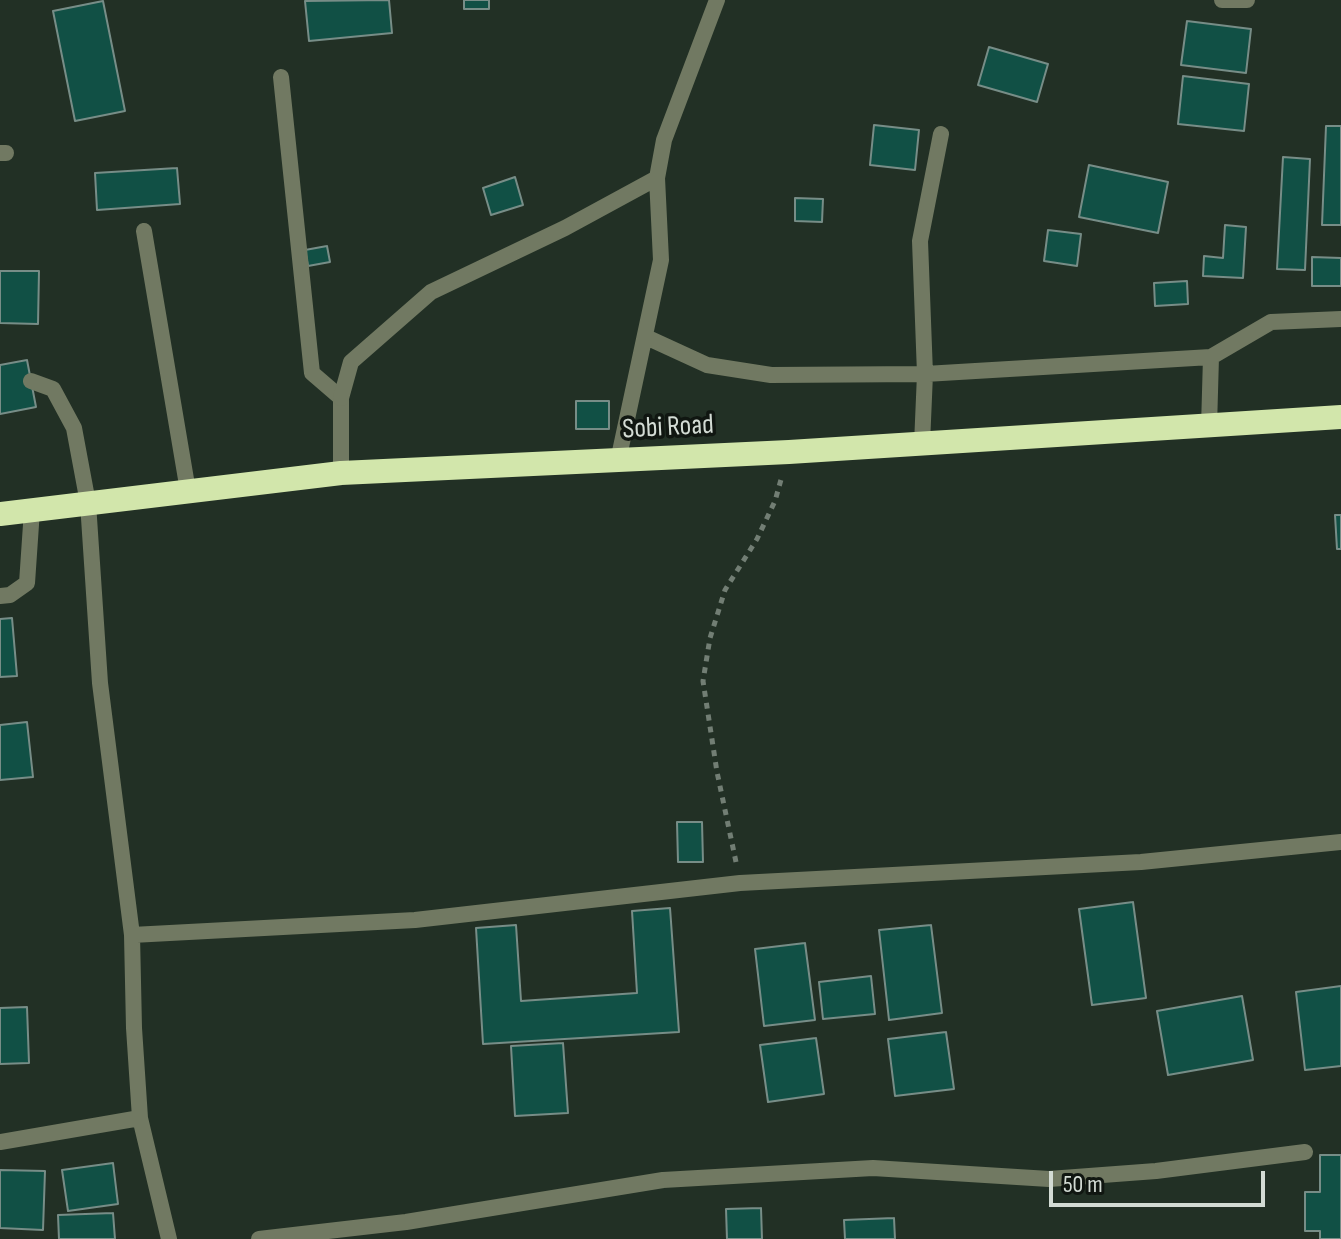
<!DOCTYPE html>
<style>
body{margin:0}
#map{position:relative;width:1341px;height:1239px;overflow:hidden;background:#223025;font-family:"Sofia Sans Condensed",sans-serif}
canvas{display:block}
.scale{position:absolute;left:1049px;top:1171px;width:216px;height:36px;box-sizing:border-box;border:4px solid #d3dbd4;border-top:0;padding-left:10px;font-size:24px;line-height:28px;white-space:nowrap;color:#d3dbd4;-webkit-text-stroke:6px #101611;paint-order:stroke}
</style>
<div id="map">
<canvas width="1341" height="1239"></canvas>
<div class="scale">50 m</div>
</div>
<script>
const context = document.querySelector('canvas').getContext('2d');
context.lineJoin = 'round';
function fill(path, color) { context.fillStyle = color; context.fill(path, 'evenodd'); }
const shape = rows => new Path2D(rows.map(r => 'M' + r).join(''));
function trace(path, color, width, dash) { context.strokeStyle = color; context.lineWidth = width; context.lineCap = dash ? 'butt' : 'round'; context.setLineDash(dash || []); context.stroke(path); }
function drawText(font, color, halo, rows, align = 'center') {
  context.font = font + ' "Sofia Sans Condensed",sans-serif'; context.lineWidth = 7; context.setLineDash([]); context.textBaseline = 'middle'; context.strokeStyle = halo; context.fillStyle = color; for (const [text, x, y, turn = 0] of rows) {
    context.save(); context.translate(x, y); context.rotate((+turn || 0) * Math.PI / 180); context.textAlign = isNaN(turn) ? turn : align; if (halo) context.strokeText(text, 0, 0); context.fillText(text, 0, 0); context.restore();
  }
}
const building = shape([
 [389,0,392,33,309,41,305,1,389,0],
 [464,0,489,0,489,9,464,9,464,0],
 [103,1,125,111,75,121,53,11,103,1],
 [1187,21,1251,29,1246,73,1181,65,1187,21],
 [989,47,1048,64,1037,102,978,85,989,47],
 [1183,76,1249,84,1244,131,1178,124,1183,76],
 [874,125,919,130,915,170,870,165,874,125],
 [1326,126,1341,126,1341,225,1322,225,1326,126],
 [1283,157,1310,159,1305,270,1277,269,1283,157],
 [1089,165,1168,182,1158,233,1079,217,1089,165],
 [177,168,180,204,97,210,95,173,177,168],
 [515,177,523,205,491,215,483,188,515,177],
 [795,198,823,199,822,222,795,221,795,198],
 [1225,225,1246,227,1243,278,1203,276,1204,256,1223,258,1225,225],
 [1048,230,1081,234,1077,266,1044,261,1048,230],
 [327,246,330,262,308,266,305,250,327,246],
 [1312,257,1341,258,1341,286,1312,286,1312,257],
 [0,271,39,271,38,324,0,323,0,271],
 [1187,281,1188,304,1155,306,1154,283,1187,281],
 [27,360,36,407,0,414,0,365,27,360],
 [576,401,609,401,609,429,576,429,576,401],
 [1335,515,1341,515,1341,549,1337,549,1335,515],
 [12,618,17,676,0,677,0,619,12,618],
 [27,722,33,777,0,780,0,725,27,722],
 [677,822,702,822,703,862,678,862,677,822],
 [1133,902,1146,998,1092,1005,1079,909,1133,902],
 [670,908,679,1032,483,1044,476,928,516,925,521,1001,637,993,632,911,670,908],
 [931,925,942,1013,889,1020,879,930,931,925],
 [805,943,815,1020,764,1026,755,949,805,943],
 [871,976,875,1014,823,1019,819,982,871,976],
 [1341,986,1341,1066,1305,1070,1296,992,1341,986],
 [1242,996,1253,1060,1168,1075,1157,1011,1242,996],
 [27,1007,29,1063,0,1064,0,1008,27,1007],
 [946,1032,954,1089,895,1096,888,1039,946,1032],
 [816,1038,824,1094,768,1102,760,1045,816,1038],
 [563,1043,568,1113,515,1116,511,1046,563,1043],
 [1320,1155,1341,1155,1341,1239,1320,1239,1320,1231,1305,1231,1305,1192,1320,1192,1320,1155],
 [113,1163,118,1204,68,1211,62,1170,113,1163],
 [0,1170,45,1171,43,1230,0,1228,0,1170],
 [761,1208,762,1239,727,1239,726,1209,761,1208],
 [113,1213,115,1239,59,1239,58,1215,113,1213],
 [894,1218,895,1239,845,1239,844,1220,894,1218]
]);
fill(building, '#115045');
trace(building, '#778d87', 2);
trace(shape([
 [736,862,717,772,703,681,710,638,725,590,757,539,775,501,782,476]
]), '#727e74', 5, [6, 6]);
trace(shape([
 [281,77,312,373,341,398,341,473],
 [144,231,188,491],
 [31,381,53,389,74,428,88,503],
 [0,596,10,595,27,583,32,510]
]), '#717962', 16);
trace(shape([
 [1222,0,1247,0],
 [0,153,6,153],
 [646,337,707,365,771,375,925,374,1211,357],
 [341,398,351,362,431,292,565,228,657,178],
 [1209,427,1211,357,1271,322,1341,319],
 [922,444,925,374,920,241,941,134],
 [618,461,661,260,657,178,664,140,717,0],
 [88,503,100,683,132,935,134,1028,140,1118,169,1239],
 [132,935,415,920,740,883,1141,862,1341,842],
 [0,1142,140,1118],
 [259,1239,406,1222,663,1180,873,1168,1049,1179,1156,1171,1305,1152]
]), '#717962', 16);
trace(shape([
 [0,514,341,473,789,452,1341,417]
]), '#d2e6ab', 24);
drawText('28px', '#d3dbd4', '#101611', [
 ["Sobi Road",668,428,-3]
]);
</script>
